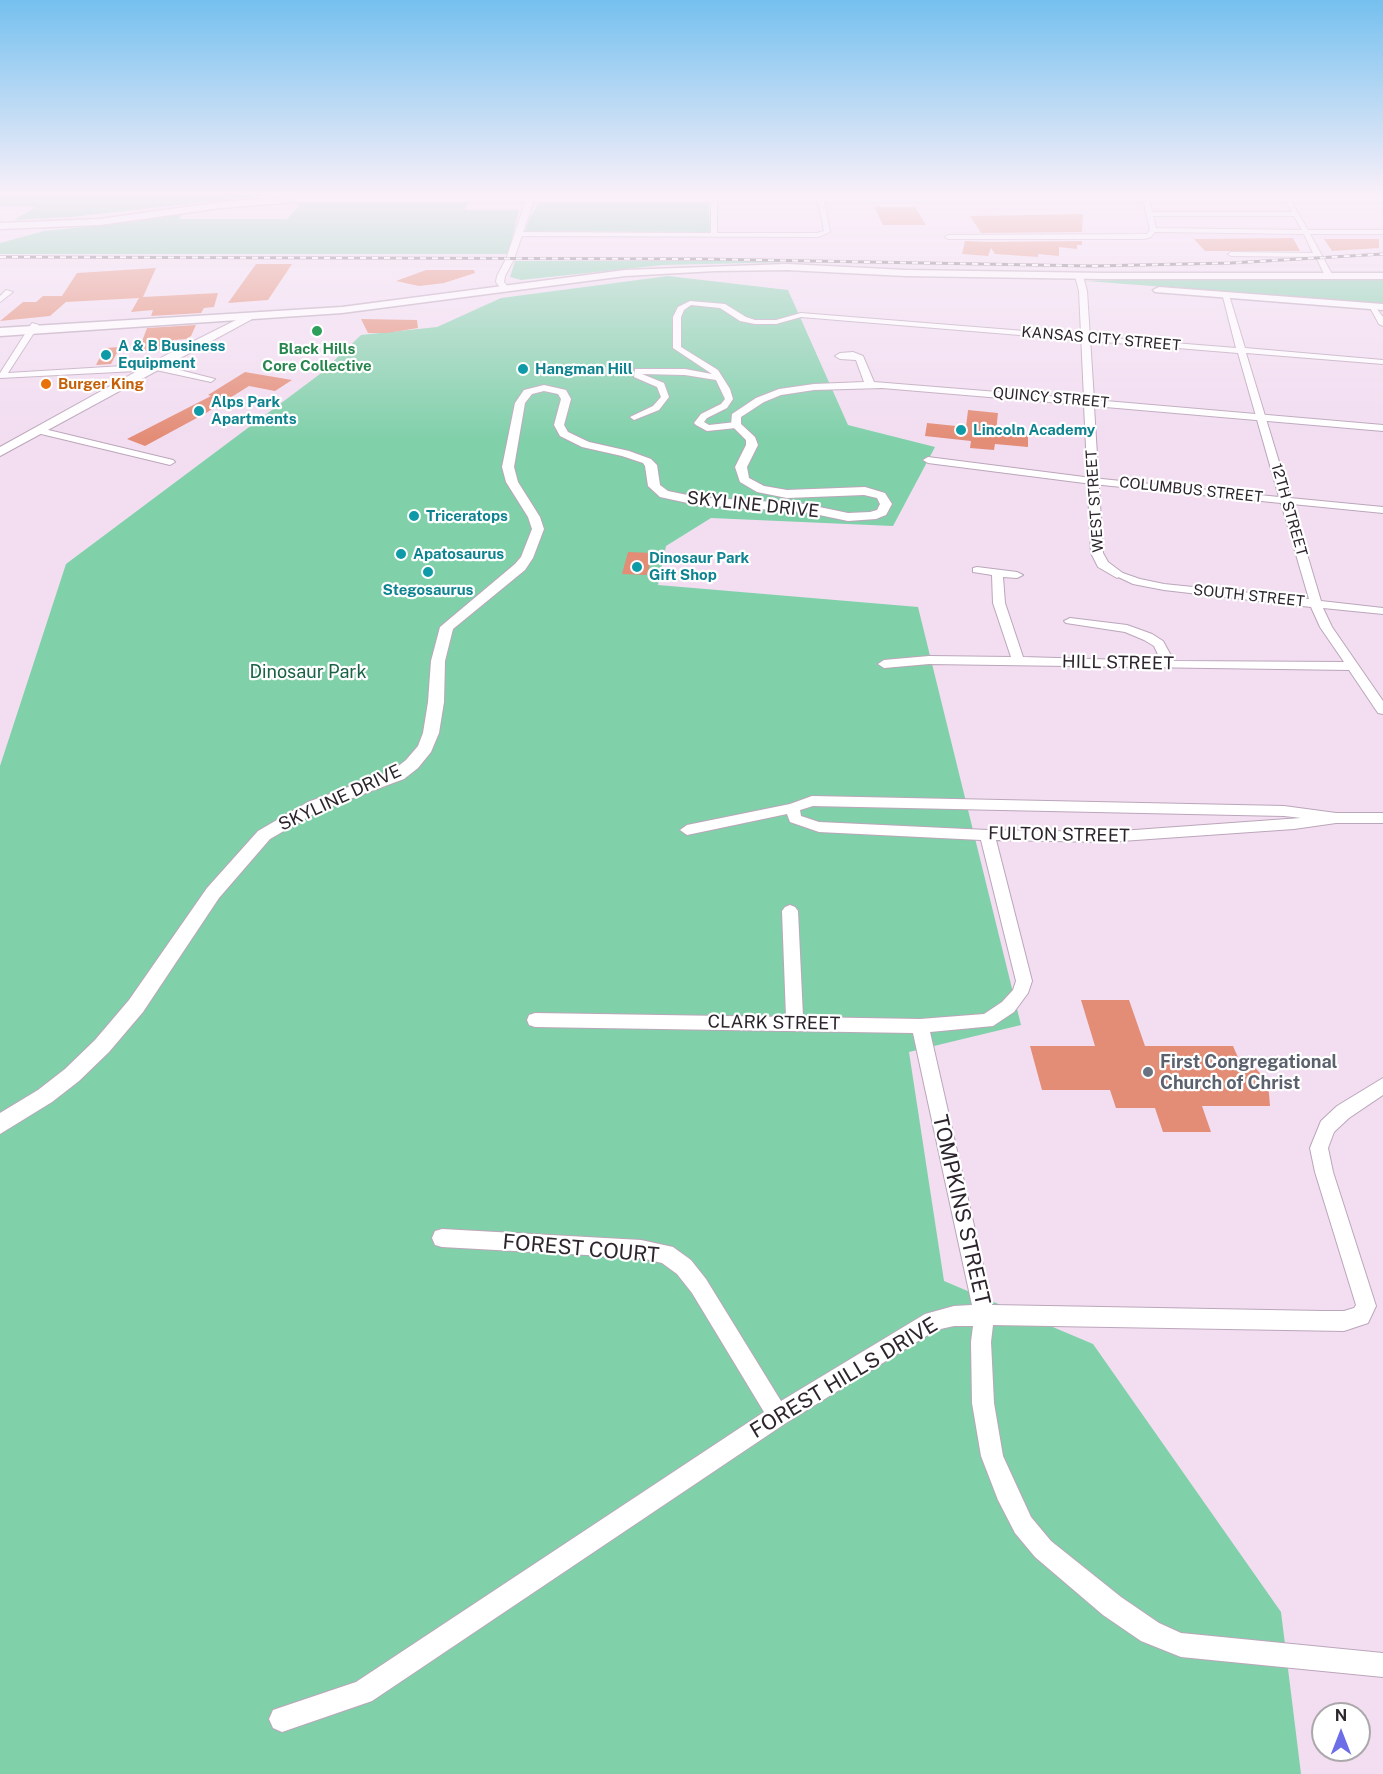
<!DOCTYPE html>
<style>
body{margin:0}
#map{position:relative;width:1383px;height:1774px;overflow:hidden;background:#f2ddf1;font-family:"Public Sans",sans-serif}
canvas{display:block}
.north{position:absolute;left:1311px;top:1702px;width:60px;height:60px;box-sizing:border-box;background:#fff;border:2px solid #aba8ab;border-radius:50%;rotate:0deg;font-size:16px;font-weight:700;line-height:24px;text-align:center;color:#2d252d}
.north::after{content:'';display:block;margin:auto;width:21px;height:27px;background:#6c6de7;clip-path:polygon(50% 0,100% 100%,50% 72%,0 100%)}
</style>
<div id="map">
<canvas width="1383" height="1774"></canvas>
<div class="north">N</div>
</div>
<script>
const context = document.querySelector('canvas').getContext('2d');
context.lineJoin = 'round';
function fill(path, color) { context.fillStyle = color; context.fill(path, 'evenodd'); }
const shape = rows => new Path2D(rows.map(r => 'M' + r).join(''));
function trace(path, color, width, dash) { context.strokeStyle = color; context.lineWidth = width; context.lineCap = dash ? 'butt' : 'round'; context.setLineDash(dash || []); context.stroke(path); }
function drawText(font, color, halo, rows, align = 'center') {
  context.font = font + ' "Public Sans",sans-serif'; context.lineWidth = 4.5; context.setLineDash([]); context.textBaseline = 'middle'; context.strokeStyle = halo; context.fillStyle = color; for (const [text, x, y, turn = 0] of rows) {
    context.save(); context.translate(x, y); context.rotate((+turn || 0) * Math.PI / 180); context.textAlign = isNaN(turn) ? turn : align; if (halo) context.strokeText(text, 0, 0); context.fillText(text, 0, 0); context.restore();
  }
}
fill(shape([
 [0,192,1078,192,865,196,278,194,71,217,14,220,35,207,0,206],
 [302,202,468,203,465,210,519,210,508,254,0,254,0,243,44,231,134,222,184,213,179,219,287,219,299,205,296,203],
 [548,203,709,203,710,232,525,231,530,217,538,204],
 [515,261,717,261,794,262,663,265,521,280,510,277],
 [668,276,788,290,848,425,935,447,893,526,711,518,666,546,658,585,918,607,1021,1025,909,1052,944,1281,1093,1344,1281,1612,1301,1774,0,1774,0,766,66,564,320,374,361,335,437,327,501,298],
 [1147,279,1383,279,1383,304,1087,281]
]), '#80d0aa');
fill(shape([
 [0,192,48,192,42,195,0,197,0,192]
]), '#69d1fa');
fill(shape([
 [874,207,915,207,926,225,883,225],
 [1083,214,1082,232,981,233,970,216],
 [1293,238,1300,251,1205,251,1194,239],
 [1324,239,1379,239,1379,248,1332,251],
 [965,241,988,242,1082,241,1082,245,1077,245,1077,249,1059,247,1059,256,1038,254,1038,257,995,254,991,248,988,256,962,254],
 [256,264,292,264,268,300,228,303],
 [156,268,143,297,218,293,214,307,204,308,201,313,151,316,153,310,131,312,139,298,84,301,66,302,50,316,0,321,23,302,36,302,43,296,62,296,77,273],
 [426,270,474,270,475,273,444,283,419,286,396,281],
 [361,319,417,320,418,328,387,333,368,333],
 [196,325,191,336,186,339,173,340,170,348,138,352,147,328],
 [120,347,111,364,96,365,105,348],
 [245,372,292,380,275,391,249,386,206,413,145,446,127,439,211,396,208,395],
 [968,410,998,413,996,431,1028,434,1028,447,995,444,994,450,970,448,971,441,925,436,927,423,966,427],
 [628,552,653,553,647,575,622,574],
 [1081,1000,1129,1000,1145,1046,1233,1046,1240,1062,1250,1062,1268,1082,1270,1106,1202,1106,1211,1132,1163,1132,1155,1108,1116,1108,1110,1090,1042,1090,1030,1046,1095,1046]
]), '#e38c76');
const minor = shape([
 [1146,196,1149,198,1152,212,1292,212,1285,198,1288,196,1308,230,1383,230,1383,234,1310,234,1333,276,1329,278,1325,276,1316,257,1231,256,1228,254,1231,252,1313,253,1304,234,1155,232,1151,237,1144,239,948,239,945,237,948,235,1147,234,1150,230,1143,198,1146,196],
 [1153,216,1294,216,1302,230,1156,228,1153,216],
 [821,198,824,200,830,232,818,237,519,236,516,234,519,232,711,233,711,201,714,199,717,201,717,233,817,233,824,231,818,200,821,198],
 [6,290,13,292,0,302,0,296,6,290],
 [1222,293,1229,295,1245,348,1383,360,1383,364,1246,353,1290,498,1383,507,1383,513,1292,504,1321,601,1383,608,1383,614,1323,608,1332,627,1383,701,1383,714,1378,713,1349,670,929,664,884,668,878,664,884,660,929,656,1011,657,993,603,992,575,973,572,973,568,977,567,1017,572,1023,575,1017,578,1003,577,1005,603,1023,657,1161,661,1154,646,1144,640,1125,632,1066,623,1064,621,1070,618,1127,625,1152,634,1163,641,1174,661,1344,662,1320,627,1311,607,1164,590,1133,584,1112,574,1117,571,1140,579,1164,584,1309,599,1281,503,1092,484,928,463,923,460,928,457,1092,478,1279,497,1238,353,801,317,776,324,755,324,740,321,720,308,691,305,684,310,681,317,681,347,718,370,730,389,733,399,727,408,707,418,704,422,709,425,736,422,741,425,736,428,707,431,696,425,694,423,701,414,721,404,725,399,716,380,685,375,642,374,664,383,669,397,659,410,634,420,630,417,653,406,661,397,657,387,634,377,635,369,685,369,712,374,673,348,673,317,678,307,690,301,725,304,746,317,755,320,776,320,801,313,1236,348,1222,293],
 [1373,304,1383,317,1383,326,1379,324,1369,306,1373,304],
 [32,323,39,325,8,373,156,364,215,379,211,382,156,370,0,378,0,373,32,323],
 [40,428,173,460,175,462,170,465,37,433,35,431,40,428],
 [812,796,1284,806,1336,813,1383,813,1383,823,1336,823,1294,829,1107,842,996,840,1032,981,1028,993,1014,1012,993,1026,930,1032,992,1305,1323,1311,1344,1311,1354,1308,1356,1305,1315,1172,1310,1148,1321,1121,1337,1106,1383,1078,1383,1095,1349,1118,1334,1132,1328,1148,1333,1172,1376,1306,1368,1323,1344,1331,993,1325,991,1342,994,1403,1003,1456,1031,1517,1051,1541,1121,1597,1159,1623,1181,1633,1383,1653,1383,1677,1181,1657,1141,1641,1103,1615,1035,1557,1015,1533,998,1500,981,1456,972,1403,971,1342,973,1326,954,1326,936,1330,786,1423,372,1701,282,1732,273,1728,269,1719,273,1710,356,1682,764,1412,692,1293,677,1274,662,1263,641,1258,442,1247,435,1245,432,1238,435,1231,442,1229,641,1240,673,1247,691,1260,706,1279,781,1401,925,1314,954,1306,972,1305,913,1033,535,1027,529,1025,527,1020,529,1015,535,1013,786,1017,782,911,785,907,790,905,795,907,798,911,803,1017,920,1019,984,1014,1002,1002,1013,990,1016,981,981,840,819,832,790,822,787,814,687,835,680,830,687,825,790,804,812,796],
 [813,806,1284,816,1301,818,1107,832,987,830,819,822,801,816,800,810,813,806]
]);
const tertiary = shape([
 [531,195,535,197,514,259,505,276,504,282,508,287,501,289,496,282,497,276,506,259,527,197,531,195],
 [1079,273,1083,276,1087,291,1094,400,1383,425,1383,431,1094,406,1103,553,1108,562,1124,574,1117,578,1098,567,1091,553,1084,405,882,388,814,390,781,395,764,402,741,417,741,424,755,437,758,445,747,467,749,478,764,486,787,490,865,487,885,493,892,504,886,515,876,519,848,521,805,512,697,505,660,497,648,486,645,466,643,463,622,456,582,447,560,436,554,425,561,399,558,394,544,391,532,394,525,403,514,467,518,482,540,517,544,529,533,558,525,570,453,629,445,661,444,702,439,733,431,752,418,768,404,779,320,810,270,839,219,898,143,1012,109,1052,79,1081,52,1102,0,1134,0,1113,38,1090,65,1069,95,1040,129,1000,207,888,258,831,308,802,392,771,406,760,418,746,423,733,428,702,431,661,440,627,515,564,521,557,532,529,528,517,506,482,502,467,515,403,524,390,544,385,566,390,571,399,564,425,568,432,589,442,629,451,651,459,657,465,660,485,668,491,697,497,805,504,848,513,870,512,877,510,880,504,877,498,864,495,787,498,757,492,740,482,735,467,746,445,746,440,731,425,732,414,756,398,779,389,814,384,864,382,856,360,840,359,835,356,840,353,853,352,863,356,874,382,1084,399,1079,291,1075,276,1079,273]
]);
const secondary = shape([
 [250,313,254,314,254,318,0,456,0,447,168,354,250,313]
]);
const primary = shape([
 [294,196,1383,196,1383,202,294,202,221,208,100,225,0,229,0,223,100,219,221,202,294,196],
 [787,264,906,270,1104,273,1383,273,1383,279,1104,279,906,276,787,270,715,271,625,276,342,313,0,336,0,328,342,307,625,270,787,264],
 [1159,287,1383,304,1383,310,1155,292,1153,290,1159,287]
]);
trace(minor, '#bba6ba', 2);
trace(tertiary, '#bba6ba', 2);
trace(secondary, '#bba6ba', 2);
trace(primary, '#bba6ba', 3);
fill(minor, '#fff');
fill(tertiary, '#fff');
fill(secondary, '#fff');
fill(primary, '#fff');
const rail = shape([
 [0,257,701,259,1093,266,1231,263,1383,254]
]);
trace(rail, '#685d68', 3);
trace(rail, '#fff', 2, [6]);
const sky = context.createLinearGradient(0, 0, 0, 440);
sky.addColorStop(0, '#75c0ef');
sky.addColorStop(0.44, '#f9f0f9');
sky.addColorStop(1, '#f9f0f900');
context.fillStyle = sky;
context.fillRect(0, 0, 1383, 440);
for (const [x, y, r, color] of [
 [317,331,6,"#2e9e5b"],
 [106,355,6,"#0f9aa8"],
 [523,369,6,"#0f9aa8"],
 [46,384,6,"#e8710a"],
 [199,411,6,"#0f9aa8"],
 [961,430,6,"#0f9aa8"],
 [414,516,6,"#0f9aa8"],
 [401,554,6,"#0f9aa8"],
 [637,567,6,"#0f9aa8"],
 [428,572,6,"#0f9aa8"],
 [1148,1072,6,"#6b7280"]
]) { const dot = new Path2D(); dot.arc(x, y, r, 0, 2 * Math.PI); context.fillStyle = color; context.fill(dot); trace(dot, '#fff', 2); }
drawText('15px', '#2d252d', '#fff', [
 ["KANSAS CITY STREET",1101,339,5],
 ["QUINCY STREET",1051,398,5],
 ["COLUMBUS STREET",1191,490,6],
 ["WEST STREET",1095,501,-94],
 ["12TH STREET",1289,510,74],
 ["SOUTH STREET",1249,596,6]
]);
drawText('bold 15px', '#0d838f', '#fff', [
 ["A & B Business",118,346],
 ["Equipment",118,363],
 ["Hangman Hill",535,369],
 ["Alps Park",211,402],
 ["Apartments",211,419],
 ["Lincoln Academy",973,430],
 ["Triceratops",426,516],
 ["Apatosaurus",413,554],
 ["Dinosaur Park",649,558],
 ["Gift Shop",649,575],
 ["Stegosaurus",428,590,"center"]
], 'left');
drawText('bold 15px', '#27864d', '#fff', [
 ["Black Hills",317,349],
 ["Core Collective",317,366]
]);
drawText('bold 15px', '#c56008', '#fff', [
 ["Burger King",58,384]
], 'left');
drawText('18px', '#2d252d', '#fff', [
 ["SKYLINE DRIVE",753,505,6],
 ["HILL STREET",1118,663,1],
 ["SKYLINE DRIVE",340,798,-25],
 ["FULTON STREET",1059,835,1],
 ["CLARK STREET",774,1023,1]
]);
drawText('18px', '#196245', '#fff', [
 ["Dinosaur Park",308,672]
]);
drawText('bold 18px', '#5b616d', '#fff', [
 ["First Congregational",1160,1062],
 ["Church of Christ",1160,1083]
], 'left');
drawText('21px', '#2d252d', '#fff', [
 ["TOMPKINS STREET",961,1210,77],
 ["FOREST COURT",581,1249,5],
 ["FOREST HILLS DRIVE",844,1378,-31]
]);
</script>
